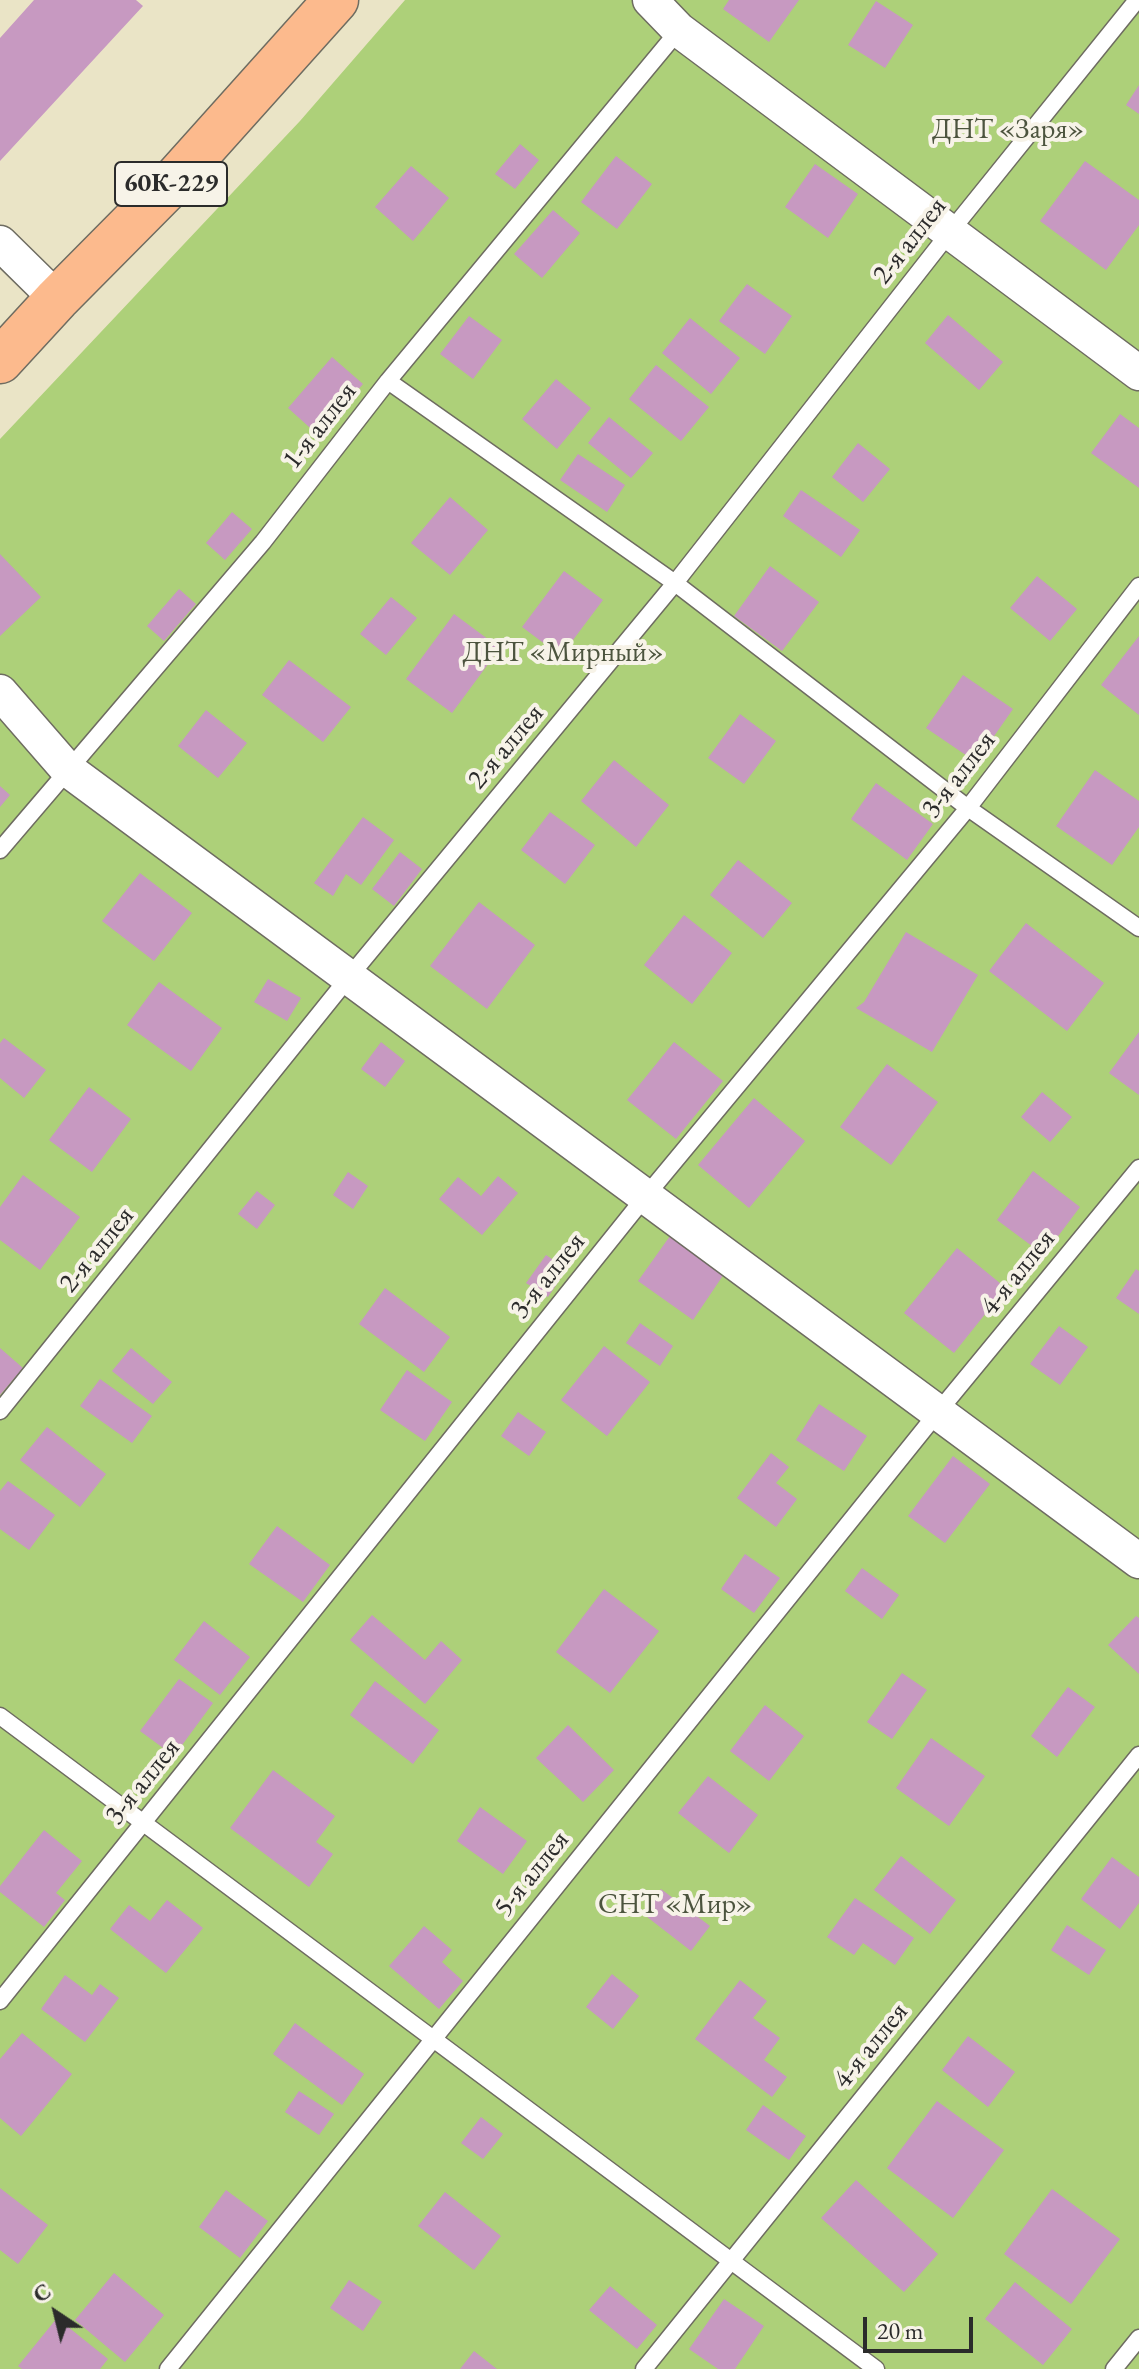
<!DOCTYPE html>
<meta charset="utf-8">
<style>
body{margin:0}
#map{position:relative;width:1139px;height:2369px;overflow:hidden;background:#eae4c6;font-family:"EB Garamond",serif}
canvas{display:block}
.north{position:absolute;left:16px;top:2273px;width:80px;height:80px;-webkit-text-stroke:6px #f7f3e8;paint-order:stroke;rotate:325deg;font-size:22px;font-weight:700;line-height:32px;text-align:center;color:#2b2b2b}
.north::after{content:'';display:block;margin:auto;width:28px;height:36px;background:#2b2b2b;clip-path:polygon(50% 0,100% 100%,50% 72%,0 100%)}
.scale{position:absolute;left:863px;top:2317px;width:110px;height:36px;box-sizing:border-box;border:4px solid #2b2b2b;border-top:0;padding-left:10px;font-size:24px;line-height:28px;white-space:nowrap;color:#2b2b2b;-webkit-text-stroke:6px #f7f3e8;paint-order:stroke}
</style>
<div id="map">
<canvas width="1139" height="2369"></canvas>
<div class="north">С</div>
<div class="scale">20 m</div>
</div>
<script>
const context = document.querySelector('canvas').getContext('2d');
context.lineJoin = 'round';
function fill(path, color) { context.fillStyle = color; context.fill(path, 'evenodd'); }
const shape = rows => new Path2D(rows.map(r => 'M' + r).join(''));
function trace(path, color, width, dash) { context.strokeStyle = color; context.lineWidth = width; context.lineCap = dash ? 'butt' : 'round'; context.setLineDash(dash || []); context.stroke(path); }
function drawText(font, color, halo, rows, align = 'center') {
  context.font = font + ' "EB Garamond",serif'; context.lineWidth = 8; context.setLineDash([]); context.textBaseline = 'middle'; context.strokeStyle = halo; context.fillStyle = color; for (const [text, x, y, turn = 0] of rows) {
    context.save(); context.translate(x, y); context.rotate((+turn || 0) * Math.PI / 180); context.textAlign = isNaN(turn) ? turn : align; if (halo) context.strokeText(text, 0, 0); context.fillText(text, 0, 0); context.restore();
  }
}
fill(shape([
 [405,0,1139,0,1139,2369,0,2369,0,439,300,121]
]), '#add079');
fill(shape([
 [34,0,136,0,143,6,0,161,0,38],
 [729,0,799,0,769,42,723,9],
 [876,1,913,25,885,68,848,45],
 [1139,85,1139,114,1126,105],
 [520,144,539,160,515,189,495,174],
 [616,156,652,184,617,229,581,202],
 [1085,161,1139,200,1139,225,1106,270,1040,221],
 [815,164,858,194,828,238,785,207],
 [411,166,449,198,413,241,375,207],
 [553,210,580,233,542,278,514,254],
 [747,284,792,316,765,354,719,321],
 [948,315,1003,362,979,390,925,343],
 [469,316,502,340,473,379,440,354],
 [690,318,740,358,711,394,662,353],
 [332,357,363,384,318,435,288,408],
 [656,365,709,407,681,441,629,399],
 [556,379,591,408,557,449,522,419],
 [1120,414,1139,428,1139,488,1091,453],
 [609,417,653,453,631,478,588,443],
 [858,443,890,469,863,502,832,477],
 [578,454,625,485,607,512,560,480],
 [801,490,860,530,841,557,783,516],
 [450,497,488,530,450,575,411,543],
 [232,512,252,529,225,560,206,543],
 [0,554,41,597,0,636],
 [770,566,819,602,782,651,734,616],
 [564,571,603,600,561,656,522,627],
 [1037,576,1077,609,1050,641,1010,608],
 [179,589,196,604,164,641,147,626],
 [391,597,417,618,386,655,360,634],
 [454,614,500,648,452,713,406,679],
 [1139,636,1139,715,1101,685],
 [289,660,351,707,323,742,262,695],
 [963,675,1013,709,976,762,926,728],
 [206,710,247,743,218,778,178,746],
 [740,714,776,741,744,784,708,758],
 [614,760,669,805,636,847,581,801],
 [1095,770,1139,801,1139,827,1112,865,1056,826],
 [876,783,933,824,907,860,851,819],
 [0,786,10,795,0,807],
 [550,812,595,845,565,884,521,850],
 [363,817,394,840,361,885,346,874,333,896,314,883],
 [400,852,422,869,394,906,372,889],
 [738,860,792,903,763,938,710,895],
 [140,873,192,913,154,961,102,921],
 [479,902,535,945,487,1009,430,966],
 [684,915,732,953,692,1004,644,965],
 [1026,923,1104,983,1067,1031,989,971],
 [906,932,978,975,932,1052,856,1008,864,1002],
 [268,979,301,998,287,1021,254,1002],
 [159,982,222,1028,191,1071,127,1025],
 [1139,1032,1139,1095,1109,1073],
 [4,1038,46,1070,24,1098,0,1078,0,1043],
 [381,1042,405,1061,385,1087,361,1069],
 [674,1042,723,1081,676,1139,627,1100],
 [887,1064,938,1102,891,1165,840,1127],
 [89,1087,131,1119,92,1172,49,1140],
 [1042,1092,1072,1117,1050,1142,1021,1117],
 [754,1098,805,1141,749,1208,698,1165],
 [1033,1171,1080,1207,1044,1255,997,1220],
 [348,1172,368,1186,353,1209,333,1195],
 [23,1175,80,1217,40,1270,0,1240,0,1207],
 [498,1176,518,1193,482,1235,439,1199,458,1177,481,1196],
 [257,1191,275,1205,257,1229,238,1214],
 [670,1236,724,1274,693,1320,638,1281],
 [957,1248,1006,1288,954,1353,904,1313],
 [546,1255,567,1269,548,1297,526,1283],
 [1136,1269,1139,1271,1139,1314,1116,1298],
 [385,1288,450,1337,424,1372,359,1324],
 [640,1323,673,1346,660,1366,626,1343],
 [1059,1326,1088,1347,1060,1385,1030,1364],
 [604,1346,650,1382,607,1436,561,1400],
 [0,1348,23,1368,0,1395],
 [131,1348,172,1382,153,1404,112,1371],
 [407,1370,452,1402,425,1441,380,1410],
 [100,1379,152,1416,132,1443,80,1406],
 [819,1404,867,1436,844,1471,796,1440],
 [518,1412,546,1432,529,1456,501,1436],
 [47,1427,106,1474,80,1507,20,1460],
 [771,1453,789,1467,776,1483,797,1499,776,1527,737,1498],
 [953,1456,990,1484,945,1543,908,1516],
 [8,1481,55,1515,29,1550,0,1529,0,1491],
 [277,1526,330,1565,303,1602,249,1564],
 [745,1554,780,1578,754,1613,721,1589],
 [862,1568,899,1595,882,1619,845,1591],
 [604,1589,659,1631,610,1693,556,1652],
 [372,1615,425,1660,441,1641,462,1660,425,1704,350,1640],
 [1136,1616,1139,1618,1139,1674,1108,1645],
 [204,1621,250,1657,220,1695,174,1660],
 [902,1673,927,1690,892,1739,867,1722],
 [179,1679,213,1703,174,1756,140,1731],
 [375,1681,439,1730,413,1764,350,1715],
 [1068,1687,1095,1707,1057,1757,1031,1736],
 [765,1705,804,1736,769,1781,730,1751],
 [568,1725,614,1770,583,1802,536,1758],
 [931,1738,985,1776,949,1826,896,1788],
 [273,1770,335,1816,316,1842,333,1854,309,1887,230,1828],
 [708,1776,758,1815,729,1853,678,1813],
 [480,1807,527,1841,503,1874,457,1841],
 [44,1830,82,1861,56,1893,65,1900,44,1927,0,1892,0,1886],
 [901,1856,956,1900,930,1934,874,1890],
 [1112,1857,1139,1877,1139,1903,1120,1929,1081,1899],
 [661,1889,710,1926,691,1951,642,1913],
 [855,1898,914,1938,895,1965,863,1943,854,1955,827,1937],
 [167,1900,203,1928,166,1973,110,1929,129,1905,150,1921],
 [1067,1925,1106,1950,1089,1975,1051,1950],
 [424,1926,452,1950,442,1962,463,1981,439,2009,389,1966],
 [612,1974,639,1996,613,2029,586,2007],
 [65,1975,92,1995,100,1984,119,1998,85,2042,41,2009],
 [740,1980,767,2001,753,2018,780,2038,764,2060,787,2077,772,2097,695,2039],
 [295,2023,364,2074,342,2105,273,2054],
 [22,2033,72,2074,21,2136,0,2118,0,2059],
 [968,2036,1015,2072,988,2107,942,2070],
 [299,2091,334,2114,319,2135,285,2112],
 [937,2101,1004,2150,953,2218,887,2168],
 [763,2105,806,2136,789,2160,746,2130],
 [481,2117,503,2134,483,2159,461,2143],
 [856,2180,938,2254,904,2292,821,2218],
 [0,2188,48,2225,18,2264,0,2250],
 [1052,2189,1120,2239,1071,2304,1004,2254],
 [226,2190,268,2221,240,2258,199,2227],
 [445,2192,501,2236,474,2270,418,2226],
 [114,2273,164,2315,125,2362,75,2320],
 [349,2280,382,2302,363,2331,330,2308],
 [1015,2282,1072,2329,1043,2365,985,2319],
 [610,2286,657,2325,637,2349,589,2310],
 [724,2299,764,2326,735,2369,718,2369,689,2349],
 [57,2318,108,2359,100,2369,22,2369,18,2366],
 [474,2351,497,2369,460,2369]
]), '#c799c1');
const lane = shape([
 [388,381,675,583,968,808,1139,928],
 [0,850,263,542,388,381,679,30],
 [0,1411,349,977,675,583,950,232,1137,0],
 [0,1716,876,2369],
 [0,2001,645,1197,968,808,1139,586],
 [168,2369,938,1412,1139,1168],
 [644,2369,1139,1755],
 [1114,2369,1139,2338]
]);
const street = shape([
 [650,0,679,30,1139,373],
 [0,243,57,299],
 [0,692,67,769,1139,1561]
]);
const primary = shape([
 [0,361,57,299,172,183,336,0]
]);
trace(lane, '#6e6c61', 19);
trace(street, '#6e6c61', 37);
trace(primary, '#6e6c61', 47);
trace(lane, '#fff', 16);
trace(street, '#fff', 34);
trace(primary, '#fcba8d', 44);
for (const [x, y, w] of [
 [171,184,112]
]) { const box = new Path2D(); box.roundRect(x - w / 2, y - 22, w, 44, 6); context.fillStyle = '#f7f3e8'; context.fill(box); trace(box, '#2b2b2b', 2); }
drawText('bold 26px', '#2b2b2b', null, [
 ["60К-229",171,184]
]);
drawText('28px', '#4c543e', '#f7f3e8', [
 ["ДНТ «Заря»",1008,130],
 ["ДНТ «Мирный»",563,653],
 ["СНТ «Мир»",675,1905]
]);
drawText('28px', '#2b2b2b', '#f7f3e8', [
 ["2-я аллея",910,241,-52],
 ["1-я аллея",320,426,-52],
 ["2-я аллея",506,747,-50],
 ["3-я аллея",959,775,-52],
 ["2-я аллея",97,1250,-51],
 ["4-я аллея",1018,1273,-51],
 ["3-я аллея",548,1276,-51],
 ["3-я аллея",143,1782,-51],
 ["5-я аллея",532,1874,-51],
 ["4-я аллея",871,2046,-51]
]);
</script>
